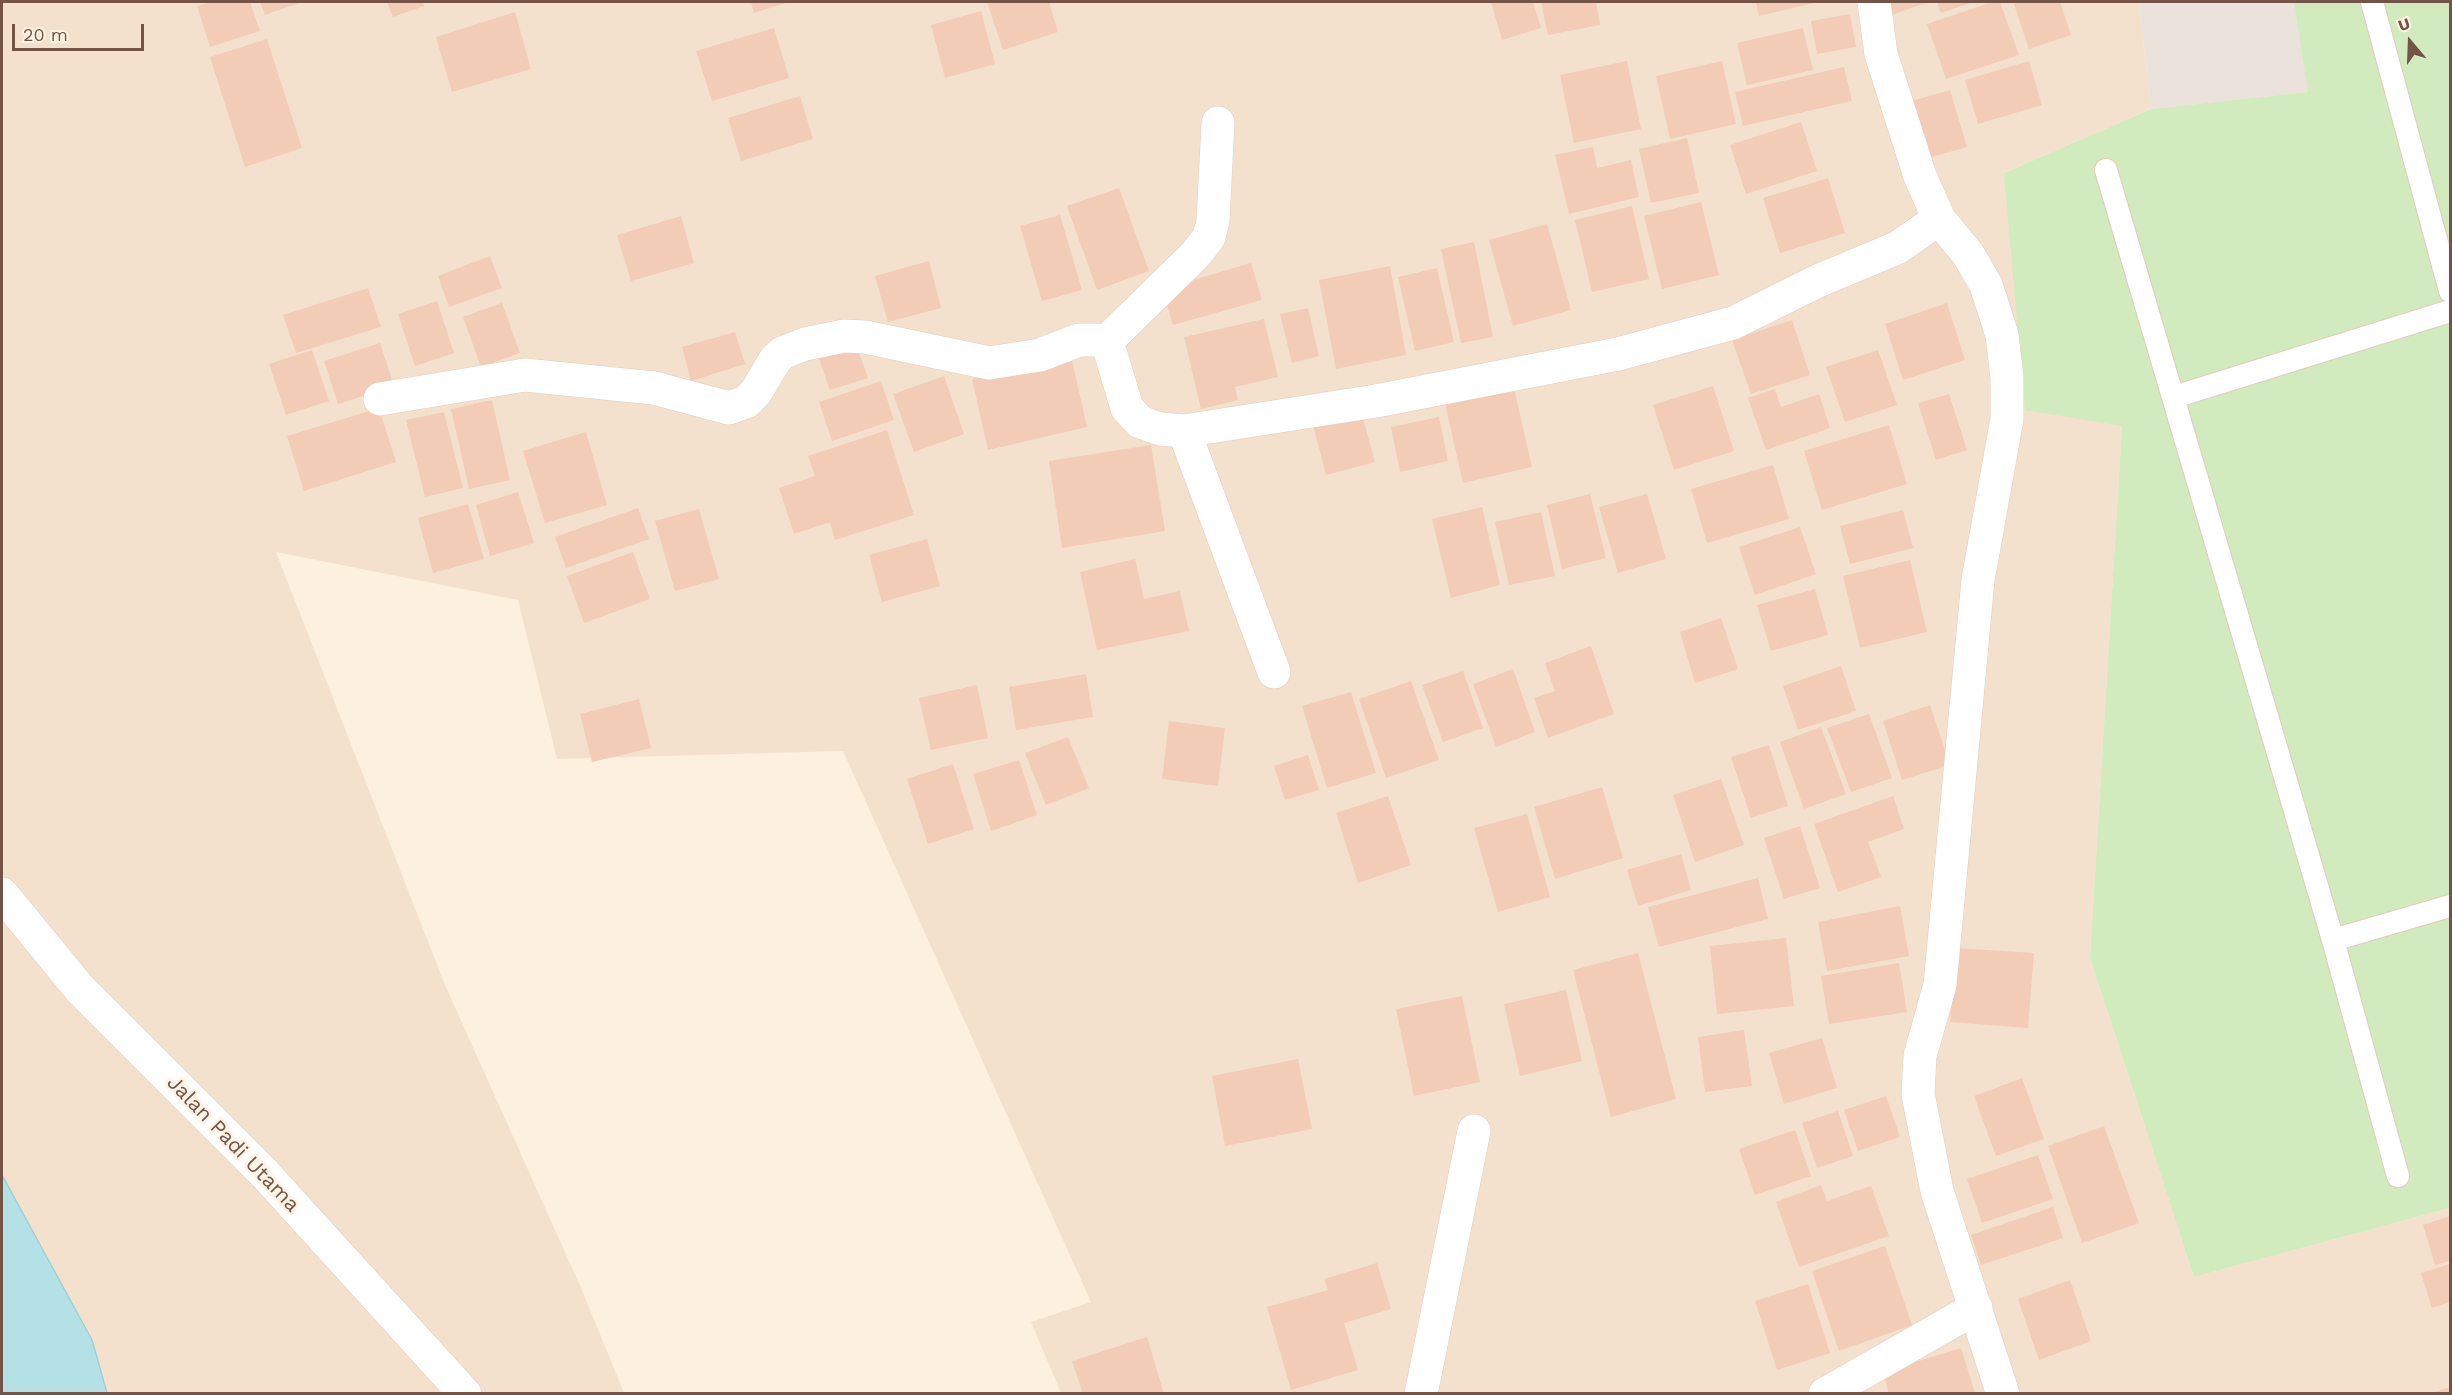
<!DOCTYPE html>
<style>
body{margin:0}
#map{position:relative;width:2452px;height:1395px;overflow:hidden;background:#fdf0df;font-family:"Work Sans",sans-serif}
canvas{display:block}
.frame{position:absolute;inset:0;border:3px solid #735446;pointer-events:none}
.north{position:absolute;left:2380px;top:12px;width:60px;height:60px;-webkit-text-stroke:4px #fff4e5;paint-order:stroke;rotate:341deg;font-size:16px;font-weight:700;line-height:24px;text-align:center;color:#735446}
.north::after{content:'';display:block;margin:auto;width:21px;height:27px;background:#735446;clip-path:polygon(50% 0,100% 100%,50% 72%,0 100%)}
.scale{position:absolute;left:12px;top:24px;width:132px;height:27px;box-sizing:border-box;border:3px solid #735446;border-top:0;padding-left:8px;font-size:18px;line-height:21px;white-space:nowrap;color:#735446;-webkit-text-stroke:4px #fff4e5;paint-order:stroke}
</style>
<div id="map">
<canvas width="2452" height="1395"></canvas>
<div class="frame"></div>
<div class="north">U</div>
<div class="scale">20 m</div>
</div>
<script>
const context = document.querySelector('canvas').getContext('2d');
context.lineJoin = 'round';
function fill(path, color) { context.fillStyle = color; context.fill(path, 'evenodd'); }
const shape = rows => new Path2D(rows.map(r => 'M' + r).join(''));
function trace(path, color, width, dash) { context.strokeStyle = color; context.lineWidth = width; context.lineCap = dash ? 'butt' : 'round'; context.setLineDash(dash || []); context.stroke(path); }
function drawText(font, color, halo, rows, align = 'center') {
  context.font = font + ' "Work Sans",sans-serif'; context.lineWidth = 6; context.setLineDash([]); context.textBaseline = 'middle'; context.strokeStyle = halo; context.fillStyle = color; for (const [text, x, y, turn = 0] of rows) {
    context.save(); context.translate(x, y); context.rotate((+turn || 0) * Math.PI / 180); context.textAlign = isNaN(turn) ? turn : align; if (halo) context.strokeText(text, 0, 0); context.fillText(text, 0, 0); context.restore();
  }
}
fill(shape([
 [2,2,2139,2,2151,109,2004,173,2122,426,2090,958,2194,1277,2450,1208,2450,1393,1061,1393,1031,1322,1091,1302,843,751,557,759,518,600,276,552,445,985,582,1290,624,1393,2,1394]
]), '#f4e1cd');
fill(shape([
 [2139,2,2294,2,2309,92,2151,109]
]), '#eae2db');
fill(shape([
 [2294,2,2450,2,2450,1208,2194,1277,2090,958,2122,426,2025,410,2004,173,2151,109,2308,92]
]), '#d1eabe');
const water = shape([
 [2,1175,92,1340,107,1393,2,1393,2,1175]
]);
fill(water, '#b4e1e6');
trace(water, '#9ad1d8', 1.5);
fill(shape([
 [211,2,250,2,260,31,210,47,197,6],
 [260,2,302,2,265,15],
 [387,2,423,2,424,6,393,17],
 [751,2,789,2,754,13],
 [987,2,1049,2,1058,32,1003,50],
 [1491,2,1533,2,1541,28,1502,40],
 [1541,2,1596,2,1600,25,1548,35],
 [1756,2,1818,2,1759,16],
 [1887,2,1929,2,1891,15],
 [1937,2,1973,2,1941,13],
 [1993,2,2000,2,2019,55,1946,79,1927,24],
 [2020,2,2060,2,2071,35,2029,49,2014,4],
 [981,11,995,64,945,78,931,25],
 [515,12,531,69,452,92,436,37],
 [1850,14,1856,47,1817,54,1811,21],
 [774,28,789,78,712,101,696,51],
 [1803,28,1813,70,1747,85,1737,43],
 [267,39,302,148,245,167,210,57],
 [1627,61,1641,129,1574,143,1560,75],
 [1722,61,1736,124,1670,139,1656,76],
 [2029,61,2042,105,1978,124,1965,80],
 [1844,67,1852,101,1743,126,1735,92],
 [1950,90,1967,147,1921,160,1905,103],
 [800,96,813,139,741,161,728,118],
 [1801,122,1817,171,1746,194,1730,145],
 [1687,138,1699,193,1651,203,1639,149],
 [1593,147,1597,168,1631,160,1639,197,1569,214,1555,155],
 [1828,178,1845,233,1780,253,1763,198],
 [1119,188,1149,271,1097,290,1067,206],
 [1701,202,1719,275,1662,289,1644,216],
 [1632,206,1649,279,1592,292,1575,220],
 [1060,215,1082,290,1042,301,1020,226],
 [681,216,694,263,631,281,617,235],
 [1547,224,1571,310,1513,326,1489,240],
 [1474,242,1493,337,1461,343,1441,249],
 [490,256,502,288,449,307,438,276],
 [929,261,941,308,888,322,875,276],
 [1251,263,1262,300,1173,325,1162,289],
 [1390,266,1406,355,1336,369,1319,280],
 [1437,268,1454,342,1415,351,1398,277],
 [368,288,381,327,296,353,283,315],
 [437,301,454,353,415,366,398,314],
 [502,303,520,353,481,367,463,317],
 [1947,303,1965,360,1903,380,1885,324],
 [1308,308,1319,356,1292,363,1280,314],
 [1264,319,1278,377,1235,387,1238,400,1201,409,1184,337],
 [1792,320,1810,375,1751,394,1732,340],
 [735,332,745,364,691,381,682,347],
 [380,343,394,386,338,404,324,361],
 [856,344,868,378,830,390,818,356],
 [312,350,329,401,286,415,269,364],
 [1878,350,1897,405,1845,422,1826,367],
 [1071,356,1087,427,988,450,972,379],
 [944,376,964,434,914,452,893,394],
 [881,381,894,420,832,441,819,402],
 [1513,384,1532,467,1463,483,1444,399],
 [1713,386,1734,451,1674,470,1653,405],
 [1775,389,1781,407,1819,394,1830,428,1766,450,1748,398],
 [1949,394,1967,450,1936,460,1918,403],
 [492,400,510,480,469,489,451,409],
 [1359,404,1375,462,1326,475,1311,417],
 [379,408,396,462,304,491,287,436],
 [444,412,463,488,425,497,406,420],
 [1439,417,1448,461,1400,472,1391,427],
 [1889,425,1907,484,1822,510,1804,451],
 [887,430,914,515,835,540,830,522,794,534,779,488,815,476,808,456],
 [586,432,607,505,545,523,523,451],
 [1151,445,1165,531,1062,548,1049,461],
 [1773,465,1789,519,1707,543,1691,489],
 [518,492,534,543,490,556,476,505],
 [1590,494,1606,558,1562,569,1547,505],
 [1647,494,1666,559,1618,573,1599,507],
 [468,504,484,559,433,573,418,518],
 [1482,507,1500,585,1451,598,1432,519],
 [638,508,649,539,566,568,555,537],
 [699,509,719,579,675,591,655,521],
 [1903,510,1913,548,1850,564,1840,526],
 [1541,512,1555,576,1509,585,1495,522],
 [1800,527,1816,574,1755,595,1739,547],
 [927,539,940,586,882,602,869,555],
 [633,552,650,599,584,623,567,576],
 [1135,559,1144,599,1180,591,1189,631,1097,650,1080,572],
 [1910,560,1927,632,1860,648,1843,576],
 [1815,589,1828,635,1771,651,1757,605],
 [1721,618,1738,669,1695,683,1680,632],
 [1591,646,1614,714,1548,738,1534,698,1555,691,1545,663],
 [1841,666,1856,711,1798,730,1783,686],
 [1513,669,1535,732,1496,747,1473,684],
 [1463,671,1483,728,1443,742,1422,685],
 [1086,674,1093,717,1016,730,1009,687],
 [1411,681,1439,760,1386,778,1359,699],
 [977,685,988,738,931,750,919,698],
 [1351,692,1376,773,1327,788,1302,706],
 [639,699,651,748,592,762,580,714],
 [1930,705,1950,765,1902,780,1883,721],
 [1869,714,1892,778,1851,792,1827,728],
 [1169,721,1225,728,1218,786,1162,779],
 [1821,727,1846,794,1804,809,1780,742],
 [1068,737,1089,788,1046,805,1025,753],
 [1769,745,1788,806,1751,818,1731,757],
 [1308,755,1319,790,1285,800,1274,766],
 [1019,760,1037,815,991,831,973,774],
 [953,764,974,829,928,844,907,779],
 [1721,779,1744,845,1695,862,1673,795],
 [1602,787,1623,858,1555,879,1534,807],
 [1388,796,1411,865,1358,883,1336,813],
 [1893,796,1904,829,1868,842,1881,877,1838,892,1814,824],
 [1527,814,1550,897,1498,912,1474,828],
 [1800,826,1820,888,1784,899,1764,838],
 [1681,854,1691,890,1638,906,1627,870],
 [1758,878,1768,919,1659,947,1648,907],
 [1900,906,1909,956,1827,971,1818,922],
 [1786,938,1794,1006,1717,1014,1710,946],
 [1956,948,2034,953,2028,1028,1950,1022],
 [1638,953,1676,1099,1611,1117,1573,970],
 [1899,963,1907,1012,1829,1024,1821,976],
 [1566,990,1582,1061,1520,1076,1504,1004],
 [1462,996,1480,1082,1414,1096,1396,1009],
 [1744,1030,1752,1086,1705,1092,1698,1037],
 [1822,1038,1837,1088,1784,1104,1769,1053],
 [1298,1059,1312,1129,1225,1146,1212,1076],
 [2022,1078,2044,1139,1996,1156,1974,1096],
 [1886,1096,1900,1137,1858,1151,1844,1110],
 [1838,1111,1853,1156,1817,1168,1802,1123],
 [2104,1126,2139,1223,2082,1243,2048,1146],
 [1795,1130,1811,1176,1755,1195,1739,1149],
 [2038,1155,2053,1199,1982,1223,1967,1179],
 [1821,1185,1827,1201,1871,1186,1889,1236,1799,1267,1776,1202],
 [2053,1207,2063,1238,1981,1265,1971,1235],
 [2450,1216,2450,1261,2435,1265,2423,1225],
 [1885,1246,1912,1325,1839,1351,1812,1271],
 [1377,1263,1391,1309,1344,1323,1358,1370,1291,1390,1267,1307,1328,1290,1324,1279],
 [2450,1264,2450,1302,2432,1308,2421,1273],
 [2070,1280,2091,1341,2039,1360,2018,1299],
 [1808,1284,1830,1353,1777,1370,1755,1301],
 [1147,1337,1164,1394,1083,1394,1072,1361],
 [1961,1348,1975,1393,1889,1394,1883,1372],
 [2450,1387,2450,1394,2431,1394,2431,1393]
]), '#f2ccb6');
const lane = shape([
 [2372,2,2450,291],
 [2106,170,2333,940,2398,1176],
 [2174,397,2450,311],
 [2333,940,2450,906]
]);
const street = shape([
 [1874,2,1881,54,1920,176,1939,219,1968,254,1986,285,2002,335,2007,378,2007,419,1978,580,1940,985,1920,1056,1918,1094,1937,1191,2003,1394],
 [1107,341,1196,254,1209,237,1213,221,1218,123],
 [380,399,525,375,654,388,729,408,746,402,756,392,775,360,782,353,805,344,844,336,865,337,989,363,1040,355,1079,340,1094,340,1107,341,1127,408,1140,422,1160,429,1184,431,1376,401,1618,354,1733,323,1820,280,1897,248,1939,219],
 [1184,431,1274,672],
 [2,894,80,989,265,1174,465,1394],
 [1421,1394,1474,1131],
 [1825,1394,1976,1308]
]);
trace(lane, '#e2cdbe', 24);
trace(street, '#e2cdbe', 34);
trace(lane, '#fff', 22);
trace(street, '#fff', 33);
drawText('21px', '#735446', '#fff4e5', [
 ["Jalan Padi Utama",233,1144,46]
]);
</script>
